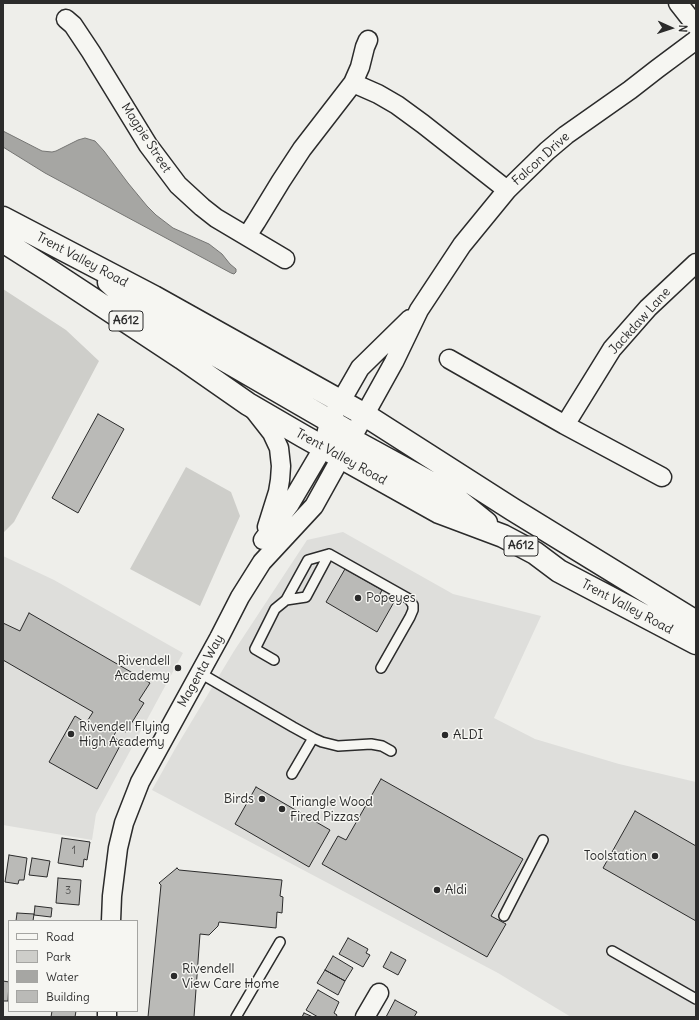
<!DOCTYPE html>
<style>
body{margin:0}
#map{position:relative;width:699px;height:1020px;overflow:hidden;background:#eeeeea;font-family:Delius,sans-serif}
canvas{display:block}
.frame{position:absolute;inset:0;border:4px solid #2b2b2b;pointer-events:none}
.legend{position:absolute;left:8px;top:920px;width:130px;height:92px;box-sizing:border-box;background:#f6f6f2;border:1px solid #a5a5a2;margin:0;padding:5px 7px;list-style:none;font-size:12px;color:#2b2b2b}
.legend li{display:flex;align-items:center;gap:8px;height:20px}
.legend b{width:20px;border:1px solid #a5a5a2}
.north{position:absolute;left:651px;top:8px;width:40px;height:40px;-webkit-text-stroke:3px #f6f6f2;paint-order:stroke;rotate:93deg;font-size:11px;font-weight:700;line-height:16px;text-align:center;color:#2b2b2b}
.north::after{content:'';display:block;margin:auto;width:14px;height:18px;background:#2b2b2b;clip-path:polygon(50% 0,100% 100%,50% 72%,0 100%)}
</style>
<div id="map">
<canvas width="699" height="1020"></canvas>
<div class="frame"></div>
<ul class="legend">
<li><b style="height:5px;background:#f6f6f2"></b>Road</li>
<li><b style="height:11px;background:#cececa"></b>Park</li>
<li><b style="height:11px;background:#a6a6a3"></b>Water</li>
<li><b style="height:11px;background:#babab7"></b>Building</li>
</ul>
<div class="north">N</div>
</div>
<script>
const context = document.querySelector('canvas').getContext('2d');
context.lineJoin = 'round';
function fill(path, color) { context.fillStyle = color; context.fill(path, 'evenodd'); }
const shape = rows => new Path2D(rows.map(r => 'M' + r).join(''));
function trace(path, color, width, dash) { context.strokeStyle = color; context.lineWidth = width; context.lineCap = dash ? 'butt' : 'round'; context.setLineDash(dash || []); context.stroke(path); }
function drawText(font, color, halo, rows, align = 'center') {
  context.font = font + ' Delius,sans-serif'; context.lineWidth = 3; context.setLineDash([]); context.textBaseline = 'middle'; context.strokeStyle = halo; context.fillStyle = color; for (const [text, x, y, turn = 0] of rows) {
    context.save(); context.translate(x, y); context.rotate((+turn || 0) * Math.PI / 180); context.textAlign = isNaN(turn) ? turn : align; if (halo) context.strokeText(text, 0, 0); context.fillText(text, 0, 0); context.restore();
  }
}
fill(shape([
 [343,532,453,594,541,616,494,718,535,739,619,764,696,782,696,1017,571,1017,498,973,152,790,175,749,234,651,307,540],
 [3,556,54,580,183,653,96,814,92,840,3,825]
]), '#dededb');
fill(shape([
 [3,289,66,330,99,361,14,522,3,533],
 [186,467,231,492,240,516,200,606,130,569]
]), '#cececa');
const water = shape([
 [3,131,42,151,52,152,56,151,78,140,85,138,95,141,104,151,128,183,147,206,156,215,173,228,209,244,222,254,230,264,236,269,236,272,234,274,231,273,45,173,3,147,3,131]
]);
fill(water, '#a6a6a3');
trace(water, '#757573', 1);
const building = shape([
 [98,414,124,429,78,513,52,498,98,414],
 [345,569,382,590,380,594,394,602,377,632,326,602,345,569],
 [29,613,150,683,139,700,144,703,126,732,118,728,113,737,122,742,97,789,49,762,75,716,86,723,93,712,3,660,3,623,20,631,29,613],
 [381,779,523,859,491,916,506,924,487,957,322,864,338,836,346,840,381,779],
 [256,787,330,830,309,867,235,824,256,787],
 [635,811,696,846,696,921,603,868,635,811],
 [62,838,90,842,87,860,84,859,83,867,58,863,62,838],
 [9,855,27,858,24,880,19,880,18,884,5,882,9,855],
 [32,858,50,861,47,877,29,875,32,858],
 [177,868,179,870,282,880,280,896,283,897,282,913,277,912,276,928,219,922,218,926,209,935,200,934,194,1017,148,1017,161,885,159,883,177,868],
 [58,878,81,880,79,905,56,903,58,878],
 [35,906,52,908,51,917,34,915,35,906],
 [17,913,34,914,33,921,16,921,17,913],
 [348,938,368,949,366,953,370,955,363,967,339,954,348,938],
 [391,952,406,960,398,975,383,967,391,952],
 [333,956,353,968,345,981,325,970,333,956],
 [325,970,345,981,338,995,317,983,325,970],
 [3,981,9,982,8,1001,3,1001,3,981],
 [318,990,339,1002,334,1013,337,1015,336,1017,318,1017,306,1010,318,990],
 [395,1000,417,1012,414,1017,386,1017,395,1000],
 [52,1011,76,1011,75,1017,51,1017,52,1011],
 [304,1013,313,1017,302,1017,304,1013]
]);
fill(building, '#babab7');
trace(building, '#2b2b2b', 1);
const lane = shape([
 [286,600,306,597,329,554],
 [274,660,255,649,275,609,286,600,308,560,329,554,409,599,413,605,413,610,410,617,381,668],
 [200,673,293,727,313,738,322,742,338,746,371,744,382,746,391,751],
 [292,774,313,738],
 [504,916,543,840],
 [612,951,696,999],
 [236,1017,280,942]
]);
const street = shape([
 [678,3,696,26],
 [66,19,73,25,91,52,148,145,178,185,202,207,216,218,285,259],
 [353,83,378,94,397,105,423,124,507,190],
 [247,236,256,222,281,181,302,149,353,83,360,67,365,47,368,40],
 [449,359,565,425,662,477],
 [254,410,272,433,279,448,281,466,280,480,278,492,267,527],
 [565,425,612,349,648,308,696,263],
 [263,540,290,504,323,448,329,422,360,368,410,319],
 [111,921,112,896,118,848,124,823,140,782,219,638,240,597,262,562,314,506,394,362,419,310,462,245,507,190,547,151,566,135,630,90,657,69,696,40],
 [107,1017,107,1011],
 [365,1017,379,993]
]);
const primary = shape([
 [3,218,154,297,365,415,512,509,696,622],
 [3,241,50,271,182,358,248,404,303,436,439,512,503,536,535,553,559,571,696,643],
 [109,282,136,307,197,344,349,432,351,440],
 [339,433,449,493,486,523]
]);
trace(lane, '#2b2b2b', 12);
trace(street, '#2b2b2b', 21);
trace(primary, '#2b2b2b', 25);
trace(lane, '#f6f6f2', 9);
trace(street, '#f6f6f2', 18);
trace(primary, '#f6f6f2', 22);
for (const [x, y, r, color] of [
 [358,598,4,"#2b2b2b"],
 [178,668,4,"#2b2b2b"],
 [71,734,4,"#2b2b2b"],
 [445,735,4,"#2b2b2b"],
 [262,799,4,"#2b2b2b"],
 [282,809,4,"#2b2b2b"],
 [655,856,4,"#2b2b2b"],
 [437,890,4,"#2b2b2b"],
 [174,976,4,"#2b2b2b"]
]) { const dot = new Path2D(); dot.arc(x, y, r, 0, 2 * Math.PI); context.fillStyle = color; context.fill(dot); trace(dot, '#f6f6f2', 1.5); }
drawText('11px', '#4f4f4e', null, [
 ["1",74,851],
 ["3",68,891]
]);
for (const [x, y, w] of [
 [126,321,34],
 [521,546,34]
]) { const box = new Path2D(); box.roundRect(x - w / 2, y - 10, w, 20, 3); context.fillStyle = '#f6f6f2'; context.fill(box); trace(box, '#2b2b2b', 1); }
drawText('bold 12px', '#2b2b2b', null, [
 ["A612",126,321],
 ["A612",521,546]
]);
drawText('13px', '#2b2b2b', '#f6f6f2', [
 ["Magpie Street",146,138,57],
 ["Falcon Drive",541,159,-42],
 ["Trent Valley Road",82,260,28],
 ["Jackdaw Lane",640,321,-48],
 ["Trent Valley Road",341,457,29],
 ["Trent Valley Road",627,607,28],
 ["Magenta Way",201,671,-61]
]);
drawText('13px', '#2b2b2b', '#f6f6f2', [
 ["Popeyes",366,598],
 ["Rivendell",170,661,"right"],
 ["Academy",170,676,"right"],
 ["Rivendell Flying",79,727],
 ["High Academy",79,742],
 ["ALDI",453,735],
 ["Birds",254,799,"right"],
 ["Triangle Wood",290,802],
 ["Fired Pizzas",290,817],
 ["Toolstation",647,856,"right"],
 ["Aldi",445,890],
 ["Rivendell",182,969],
 ["View Care Home",182,984]
], 'left');
</script>
